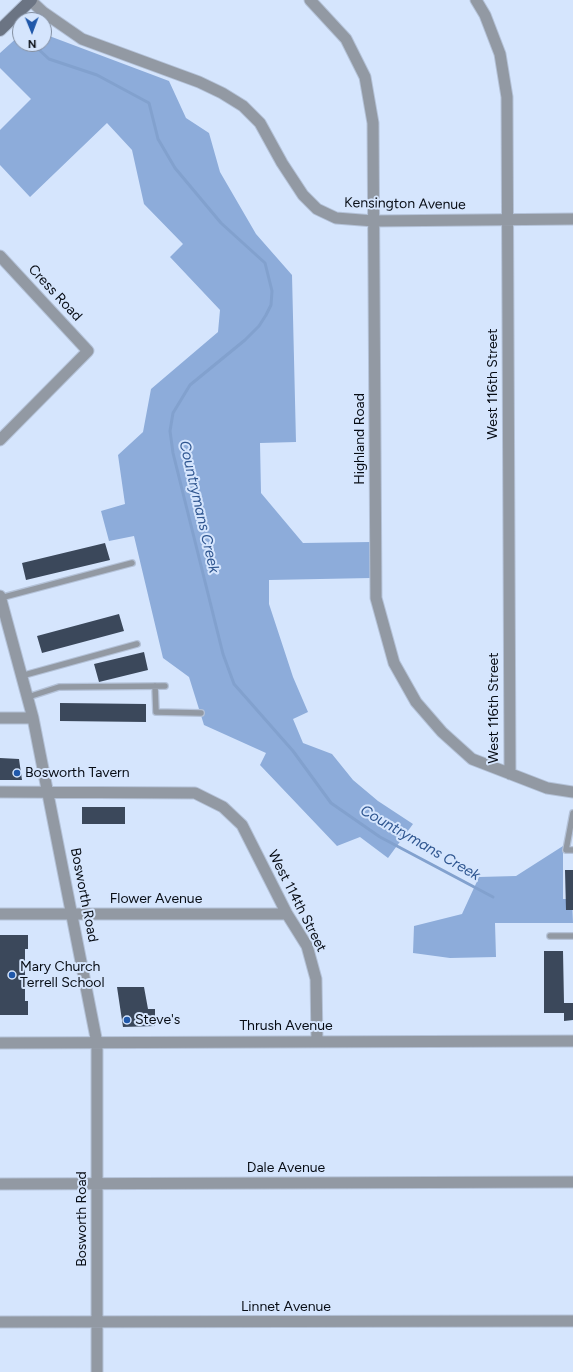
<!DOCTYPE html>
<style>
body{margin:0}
#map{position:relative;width:573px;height:1372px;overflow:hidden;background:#d5e5fd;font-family:Figtree,sans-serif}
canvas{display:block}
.north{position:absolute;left:12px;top:12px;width:40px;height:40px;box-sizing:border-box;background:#d5e5fd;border:1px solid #838ea0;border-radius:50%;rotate:179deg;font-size:11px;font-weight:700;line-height:16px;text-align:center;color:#070c14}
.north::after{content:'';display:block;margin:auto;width:14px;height:18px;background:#2058aa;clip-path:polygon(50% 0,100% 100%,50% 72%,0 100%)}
</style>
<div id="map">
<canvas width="573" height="1372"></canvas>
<div class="north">N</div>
</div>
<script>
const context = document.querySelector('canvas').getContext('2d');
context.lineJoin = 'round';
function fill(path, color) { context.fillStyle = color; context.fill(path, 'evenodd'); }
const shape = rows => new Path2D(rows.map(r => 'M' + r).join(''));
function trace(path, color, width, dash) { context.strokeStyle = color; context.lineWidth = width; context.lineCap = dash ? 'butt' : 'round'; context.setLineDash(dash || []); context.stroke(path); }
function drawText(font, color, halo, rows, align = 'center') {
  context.font = font + ' Figtree,sans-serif'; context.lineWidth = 4; context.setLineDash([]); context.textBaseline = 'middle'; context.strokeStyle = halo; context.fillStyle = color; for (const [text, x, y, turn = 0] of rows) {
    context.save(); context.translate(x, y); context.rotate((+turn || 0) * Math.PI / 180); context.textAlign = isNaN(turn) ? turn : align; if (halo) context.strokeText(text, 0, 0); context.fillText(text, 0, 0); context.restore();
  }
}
fill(shape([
 [44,34,169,81,186,118,209,133,220,172,256,234,292,275,296,442,260,443,261,493,303,543,371,542,371,578,269,580,269,604,293,677,308,712,293,719,303,743,332,754,353,780,378,801,413,824,388,858,360,837,337,846,260,765,266,753,204,725,189,677,163,658,134,536,109,541,101,511,125,504,118,455,143,432,151,389,218,332,220,310,170,257,183,244,144,204,132,150,107,123,30,197,0,165,0,130,31,99,0,68,0,53,20,35,20,44,44,44],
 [563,846,563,899,572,899,573,923,495,923,496,957,450,958,413,953,414,926,462,914,479,877,516,876]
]), '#8dacda');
trace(shape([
 [36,47,49,59,97,75,149,103,158,139,175,168,221,223,265,263,272,291,271,305,266,315,259,326,245,340,190,385,173,413,170,431,173,453,223,654,234,684,293,751,331,803,380,837,493,897]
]), '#82a1ce', 3);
fill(shape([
 [105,543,110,560,26,580,22,563],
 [119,614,124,631,42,653,37,636],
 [144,652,148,670,99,682,94,664],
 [60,703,146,704,146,722,60,721],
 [0,758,19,759,22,780,0,780],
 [82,807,125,807,125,824,82,824],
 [565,870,573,870,573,910,566,910],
 [0,935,28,935,28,949,25,949,25,1001,28,1001,28,1015,0,1015],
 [544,951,563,951,564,1003,573,1003,573,1020,564,1021,564,1013,544,1013],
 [117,987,144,987,148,1009,155,1009,155,1026,123,1027]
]), '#3b485b');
const lane = shape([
 [0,598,132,563],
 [21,676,137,644],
 [155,686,156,712,201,713],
 [28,697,59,687,165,686],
 [573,813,566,850,573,850],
 [550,936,573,936]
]);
const street = shape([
 [30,0,43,12,82,39,199,82,222,93,243,106,260,123,282,163,303,195,317,209,336,218,374,221,573,219],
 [310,0,346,39,365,77,373,123,376,598,394,663,416,702,442,732,472,759,547,788,573,792],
 [476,0,485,15,500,54,507,97,510,774],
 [0,256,88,351,0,440],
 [0,596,33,718,97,1043,97,1372],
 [0,718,33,718],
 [0,792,195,793,223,807,242,825,287,914,307,946,316,979,317,1041],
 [0,914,287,914],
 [0,1043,573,1041],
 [0,1184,573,1182],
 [0,1322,573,1321]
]);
const secondary = shape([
 [0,30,31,0]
]);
trace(lane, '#b4c2d8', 8);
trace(street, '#b4c2d8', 13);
trace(secondary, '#b4c2d8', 14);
trace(lane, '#9299a3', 5.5);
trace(street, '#9299a3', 11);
trace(secondary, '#6b7483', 12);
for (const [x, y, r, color] of [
 [17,773,4,"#2058aa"],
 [12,975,4,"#2058aa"],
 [127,1020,4,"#2058aa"]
]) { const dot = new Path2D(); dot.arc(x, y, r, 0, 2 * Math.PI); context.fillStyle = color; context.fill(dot); trace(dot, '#d5e5fd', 1.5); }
drawText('14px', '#070c14', '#d5e5fd', [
 ["Kensington Avenue",405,204,1],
 ["Cress Road",55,293,47],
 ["West 116th Street",493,384,-90],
 ["Highland Road",360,439,-90],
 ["West 116th Street",494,708,-90],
 ["Bosworth Road",84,895,79],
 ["Flower Avenue",156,899],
 ["West 114th Street",297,901,63],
 ["Thrush Avenue",286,1026],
 ["Dale Avenue",286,1168],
 ["Bosworth Road",82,1219,-90],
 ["Linnet Avenue",286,1307]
]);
drawText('14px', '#070c14', '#d5e5fd', [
 ["Bosworth Tavern",25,773],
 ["Mary Church",20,967],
 ["Terrell School",20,983],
 ["Steve's",135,1020]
], 'left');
drawText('italic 15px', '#2f5690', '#d5e5fd', [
 ["Countrymans Creek",199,507,77],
 ["Countrymans Creek",420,843,30]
]);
</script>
